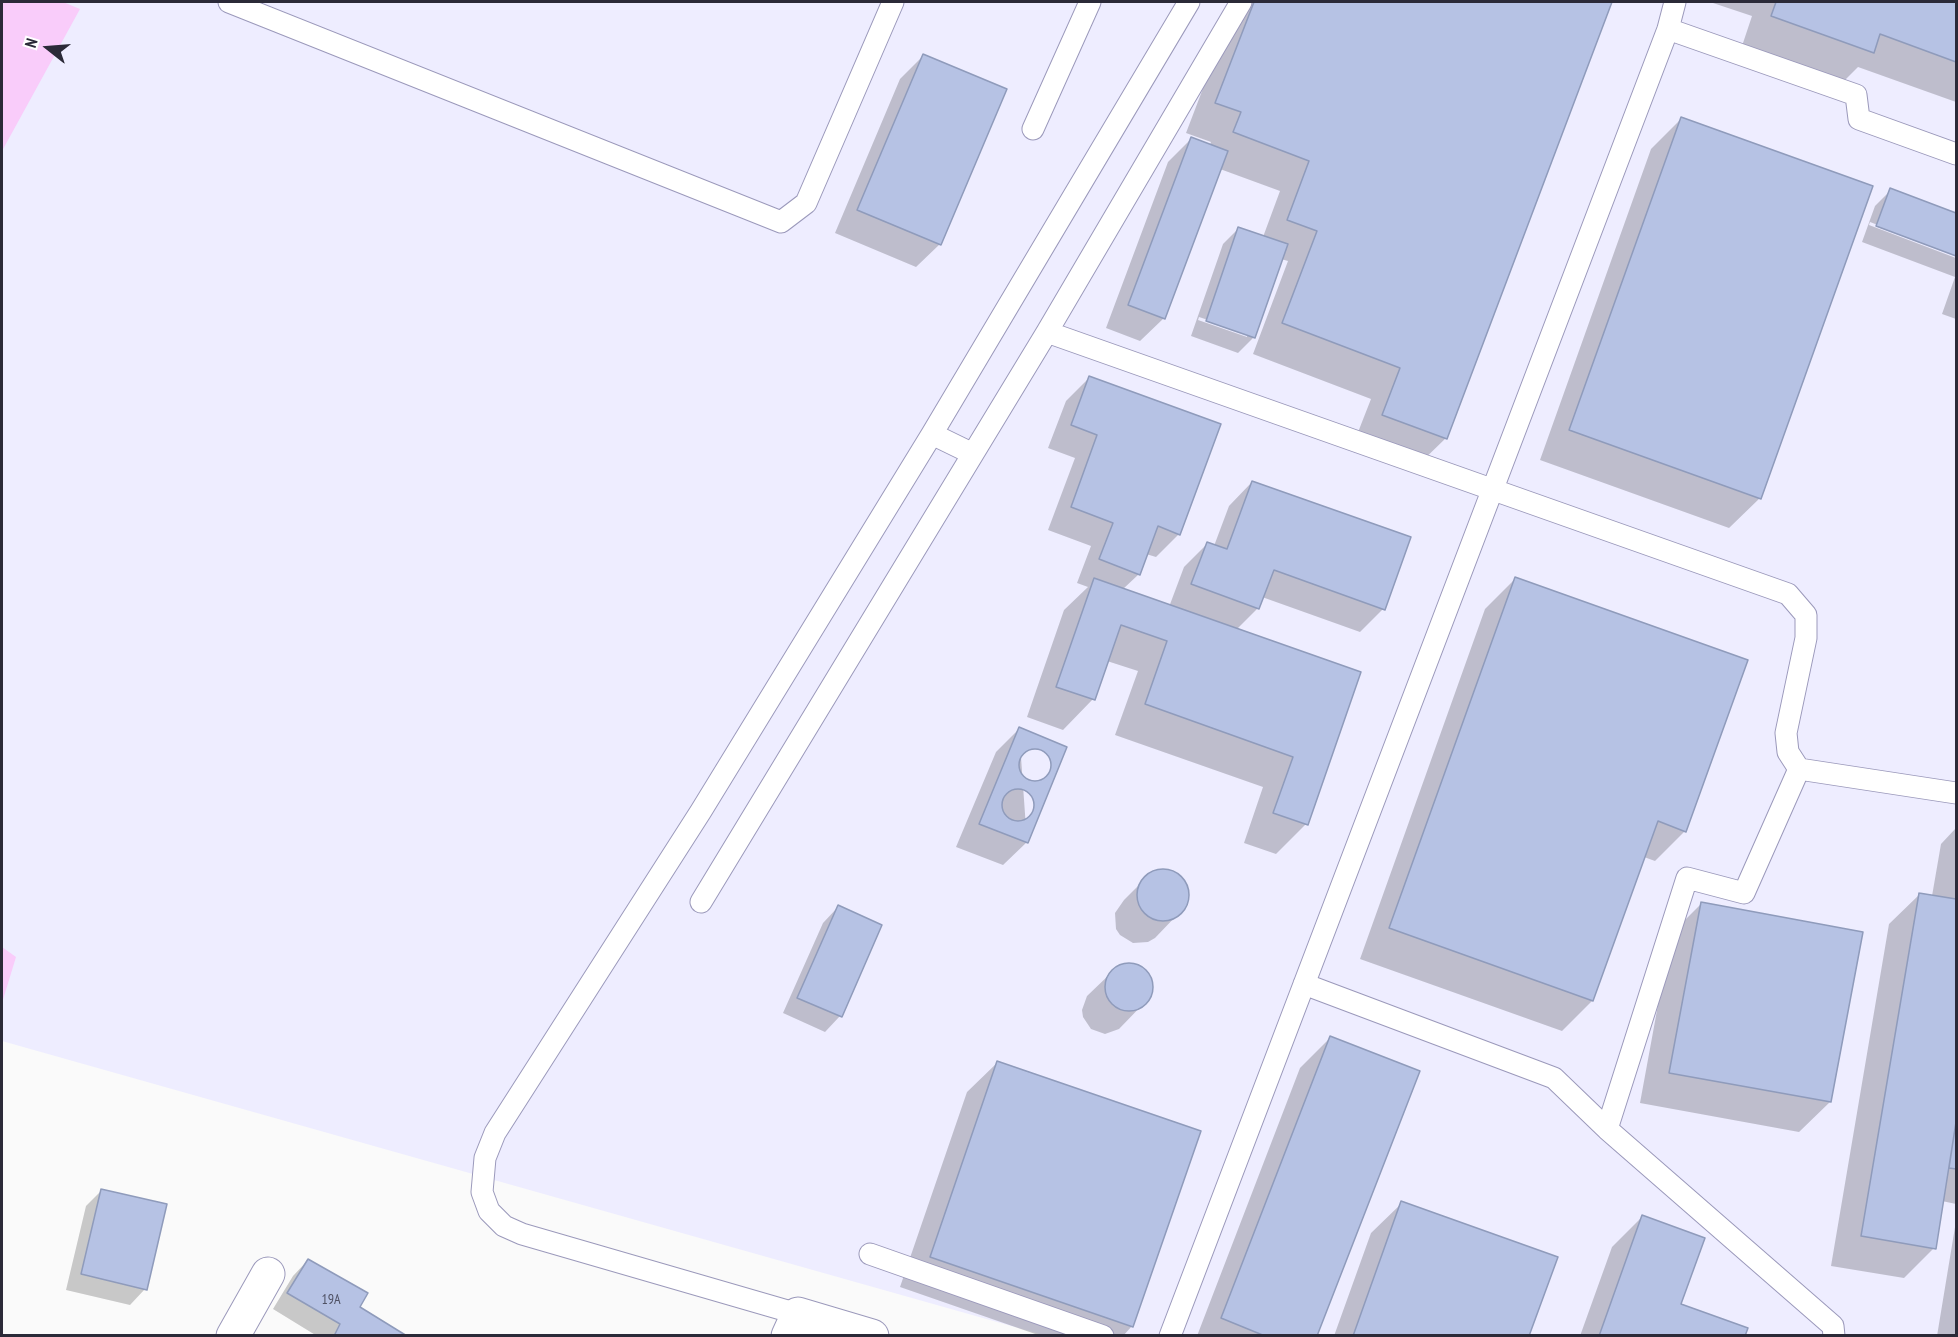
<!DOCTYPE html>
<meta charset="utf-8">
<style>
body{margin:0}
#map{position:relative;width:1958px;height:1337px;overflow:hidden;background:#fafafa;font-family:"PT Sans Narrow",sans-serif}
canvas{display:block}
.frame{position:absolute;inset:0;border:3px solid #2b2a38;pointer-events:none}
.north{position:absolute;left:18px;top:18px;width:60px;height:60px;-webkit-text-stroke:4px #fff;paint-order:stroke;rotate:287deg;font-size:16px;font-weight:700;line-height:24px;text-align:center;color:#2b2a38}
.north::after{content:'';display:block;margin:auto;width:21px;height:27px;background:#2b2a38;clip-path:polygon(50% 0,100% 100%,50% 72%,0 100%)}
</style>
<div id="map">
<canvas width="1958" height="1337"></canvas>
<div class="frame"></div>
<div class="north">N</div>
</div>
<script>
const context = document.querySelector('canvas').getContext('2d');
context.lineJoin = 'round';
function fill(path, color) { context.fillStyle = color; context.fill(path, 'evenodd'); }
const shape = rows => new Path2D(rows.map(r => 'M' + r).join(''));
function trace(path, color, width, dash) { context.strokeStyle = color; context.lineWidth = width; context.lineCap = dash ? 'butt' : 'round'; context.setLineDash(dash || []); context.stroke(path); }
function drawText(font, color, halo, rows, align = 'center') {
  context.font = font + ' "PT Sans Narrow",sans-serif'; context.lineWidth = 4.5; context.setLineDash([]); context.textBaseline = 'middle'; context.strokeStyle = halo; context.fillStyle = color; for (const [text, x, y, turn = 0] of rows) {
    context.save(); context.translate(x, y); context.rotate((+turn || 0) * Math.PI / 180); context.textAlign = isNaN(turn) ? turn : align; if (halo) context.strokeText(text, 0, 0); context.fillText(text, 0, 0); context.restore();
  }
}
fill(shape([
 [2,2,1956,2,1956,1335,1043,1335,2,1041]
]), '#eeedff');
fill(shape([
 [2,2,63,2,80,9,2,151],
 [2,947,16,957,2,1003]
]), '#f9ccfa');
fill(shape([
 [1236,2,1611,2,1446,438,1415,468,1353,445,1371,399,1253,354,1288,261,1281,259,1254,337,1238,353,1191,336,1223,244,1239,228,1263,237,1280,191,1220,169,1164,318,1140,341,1106,328,1168,162,1192,138,1210,145,1211,142,1186,133],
 [1199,317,1247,333,1247,337,1198,320],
 [1710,2,1956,2,1956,102,1858,67,1842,83,1742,46,1752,16],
 [923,56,940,244,916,267,835,233,900,79],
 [1681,119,1760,498,1729,528,1540,460,1651,149],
 [1891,190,1956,215,1956,255,1870,222,1869,225,1956,258,1956,319,1942,314,1955,277,1862,242,1875,206],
 [1089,378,1179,534,1156,557,1146,554,1139,574,1122,590,1169,607,1184,567,1207,544,1214,546,1229,506,1252,482,1383,609,1360,632,1262,597,1258,608,1236,630,1359,673,1306,824,1276,854,1244,843,1263,787,1115,735,1138,671,1107,661,1093,699,1063,730,1027,717,1064,610,1088,587,1077,583,1091,546,1048,530,1075,458,1048,448,1066,401],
 [1516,578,1685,831,1655,861,1644,857,1592,1001,1562,1031,1360,959,1485,609],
 [1019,729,1027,842,1003,865,956,847,996,752],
 [1956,828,1956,1204,1942,1201,1934,1248,1904,1278,1831,1266,1889,924,1920,894,1932,896,1941,844],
 [1165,871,1179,878,1187,892,1186,901,1178,914,1155,938,1148,942,1133,943,1120,935,1116,929,1115,913,1124,900,1148,876,1156,872],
 [1701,904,1830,1102,1799,1132,1640,1103,1671,934],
 [838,907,840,1016,825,1032,783,1013,823,923],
 [1124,965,1139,967,1149,978,1151,993,1148,999,1119,1029,1105,1034,1091,1029,1083,1017,1082,1010,1087,996,1111,973],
 [1330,1038,1316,1336,1197,1336,1300,1068],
 [998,1062,1132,1326,1123,1336,1041,1336,900,1287,967,1092],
 [102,1190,145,1289,130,1305,66,1290,86,1206],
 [1402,1203,1528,1336,1334,1336,1371,1233],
 [1642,1217,1679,1304,1743,1336,1580,1336,1612,1247],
 [1956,1221,1956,1336,1937,1336],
 [308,1260,357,1308,404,1336,317,1336,273,1309,293,1276]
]), '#0003');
const building = shape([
 [1254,2,1612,2,1447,439,1382,415,1400,368,1282,323,1317,231,1287,220,1309,161,1233,132,1241,112,1215,103,1254,2],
 [1776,2,1956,2,1956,62,1880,34,1874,53,1771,16,1776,2],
 [923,54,1007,89,941,245,857,210,923,54],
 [1681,117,1873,186,1761,499,1569,430,1681,117],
 [1191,137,1228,151,1165,319,1128,305,1191,137],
 [1890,188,1956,213,1956,256,1876,226,1890,188],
 [1238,227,1288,244,1255,338,1206,321,1238,227],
 [1089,376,1221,424,1180,535,1158,526,1140,575,1099,559,1113,523,1071,507,1097,435,1071,425,1089,376],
 [1252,481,1411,537,1385,610,1274,570,1259,609,1191,584,1207,542,1227,549,1252,481],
 [1515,577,1748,660,1686,832,1658,821,1593,1001,1389,928,1515,577],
 [1094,578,1361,672,1308,825,1273,813,1293,757,1145,704,1167,641,1121,625,1095,700,1056,687,1094,578],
 [1019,727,1067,747,1028,843,979,824,1019,727],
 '1019 765a16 16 0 1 1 32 0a16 16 0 1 1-32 0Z',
 '1002 805a16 16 0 1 1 32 0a16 16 0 1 1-32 0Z',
 '1137 895a26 26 0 1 1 52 0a26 26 0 1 1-52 0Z',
 [1919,893,1956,899,1956,1122,1936,1249,1861,1236,1919,893],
 [1701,902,1863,932,1831,1102,1669,1073,1701,902],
 [838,905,882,925,842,1017,797,998,838,905],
 '1105 987a24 24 0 1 1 48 0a24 24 0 1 1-48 0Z',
 [1330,1036,1420,1071,1317,1336,1265,1336,1221,1318,1330,1036],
 [997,1061,1201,1131,1133,1327,930,1257,997,1061],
 [1956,1122,1956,1169,1949,1168,1956,1122],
 [101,1189,167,1204,147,1290,81,1274,101,1189],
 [1401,1201,1558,1257,1529,1336,1353,1336,1401,1201],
 [1642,1215,1705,1238,1681,1304,1748,1328,1745,1336,1599,1336,1642,1215],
 [308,1259,368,1293,360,1307,407,1336,334,1336,340,1324,287,1293,308,1259]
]);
fill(building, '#b6c2e4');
trace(building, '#8f9bbb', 1.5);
const service = shape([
 [229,2,781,222,806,203,893,2],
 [1668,29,1856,95,1859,119,1956,154],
 [1033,129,1090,2],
 [1047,332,1788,594,1806,615,1806,638,1786,733,1788,752,1799,769],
 [932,434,973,454],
 [701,902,1047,332,1241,2],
 [1304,984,1554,1078,1607,1129,1833,1326,1834,1336],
 [1607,1129,1687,878,1744,893,1799,769,1956,793],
 [870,1254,1103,1336],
 [798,1314,522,1234,504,1226,489,1211,482,1192,485,1158,495,1133,701,811,932,434,1189,2],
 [1170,1336,1668,29,1675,2]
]);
const minor = shape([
 [233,1336,268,1274],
 [788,1336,798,1314,872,1336]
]);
trace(service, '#9b99bb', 23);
trace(minor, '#9b99bb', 35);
trace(service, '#fff', 21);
trace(minor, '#fff', 33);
drawText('14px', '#4e5063', null, [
 ["19А",331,1300]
]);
</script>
